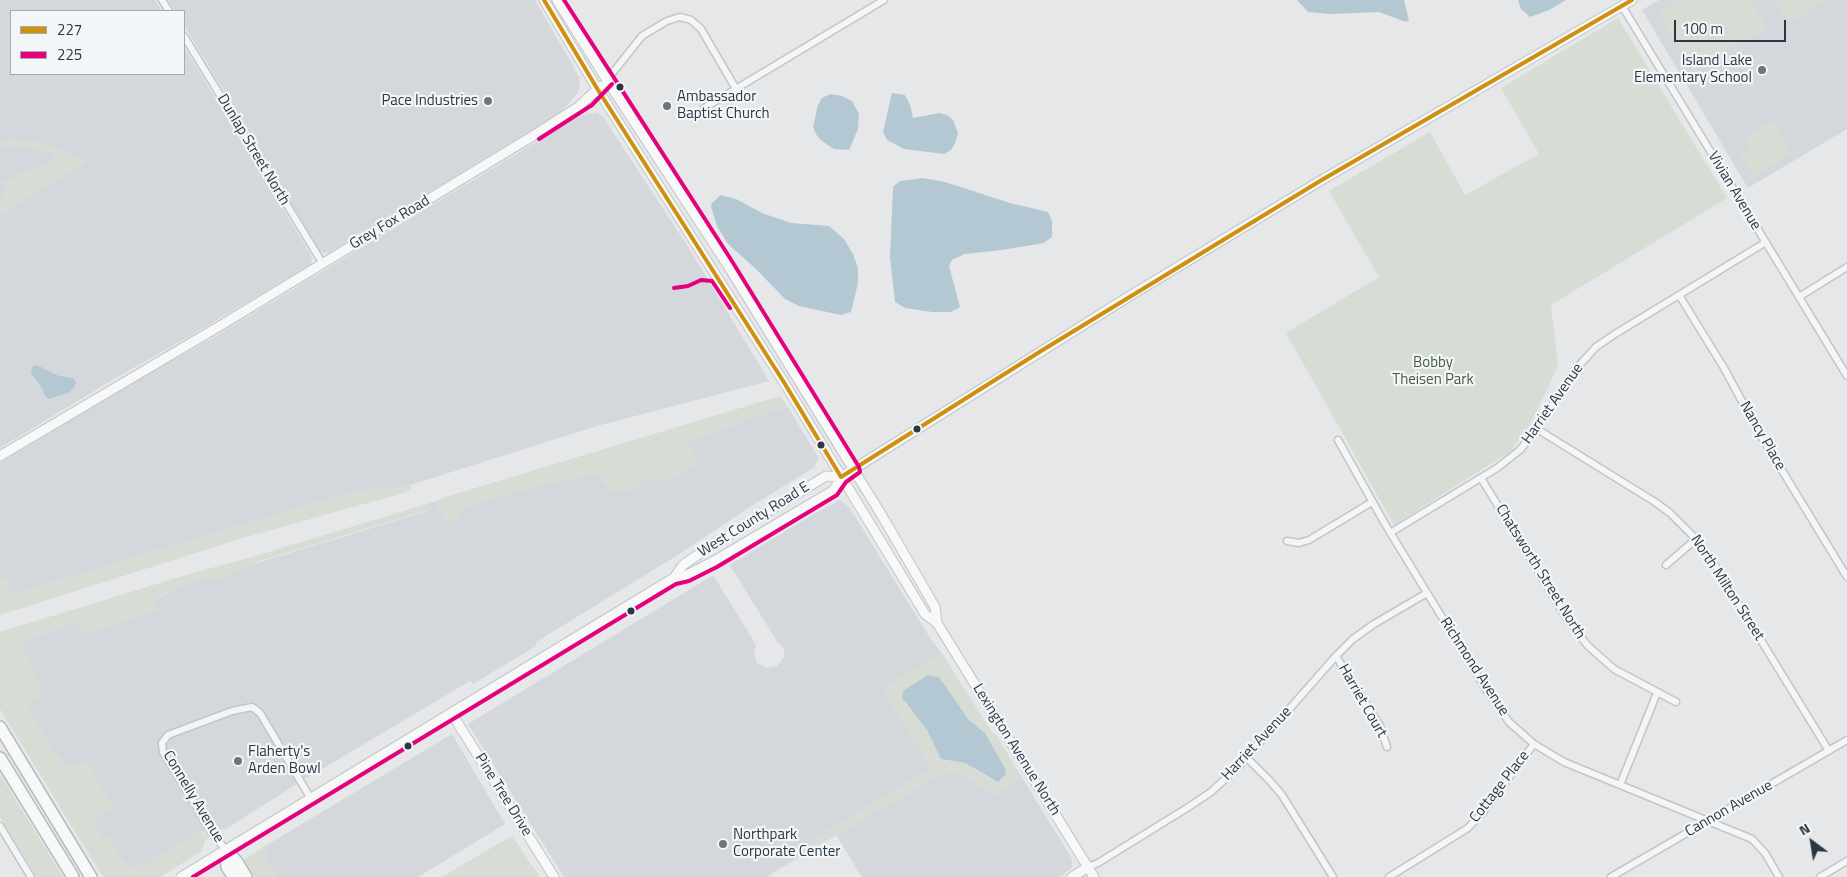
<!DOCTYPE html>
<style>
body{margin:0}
#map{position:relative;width:1847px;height:877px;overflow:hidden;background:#e5e7e9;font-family:"Titillium Web",sans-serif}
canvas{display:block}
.legend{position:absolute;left:10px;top:10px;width:175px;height:65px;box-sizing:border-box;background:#f3f6f8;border:1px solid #a3aab0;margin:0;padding:6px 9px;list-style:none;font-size:15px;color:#2b3844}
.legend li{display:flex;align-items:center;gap:10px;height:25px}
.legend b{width:25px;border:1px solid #a3aab0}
.north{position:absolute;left:1787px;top:817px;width:50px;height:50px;-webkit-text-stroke:4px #f3f6f8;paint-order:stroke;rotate:329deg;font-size:14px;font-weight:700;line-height:20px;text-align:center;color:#2b3844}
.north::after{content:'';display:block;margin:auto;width:18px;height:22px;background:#2b3844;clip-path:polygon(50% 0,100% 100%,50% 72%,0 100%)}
.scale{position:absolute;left:1674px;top:20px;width:112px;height:22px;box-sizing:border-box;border:2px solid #2b3844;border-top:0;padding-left:6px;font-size:15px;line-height:18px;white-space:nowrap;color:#2b3844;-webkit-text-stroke:4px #f3f6f8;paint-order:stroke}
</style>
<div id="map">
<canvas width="1847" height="877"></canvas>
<ul class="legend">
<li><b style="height:6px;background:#ce900e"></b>227</li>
<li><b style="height:6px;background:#e5007d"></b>225</li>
</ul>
<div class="north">N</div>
<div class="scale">100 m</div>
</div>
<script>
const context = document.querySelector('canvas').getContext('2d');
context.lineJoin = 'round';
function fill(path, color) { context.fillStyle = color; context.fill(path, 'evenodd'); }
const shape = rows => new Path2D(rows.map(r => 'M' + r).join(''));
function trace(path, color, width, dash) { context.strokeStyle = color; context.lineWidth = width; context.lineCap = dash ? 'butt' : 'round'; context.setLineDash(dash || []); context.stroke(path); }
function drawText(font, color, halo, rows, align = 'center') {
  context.font = font + ' "Titillium Web",sans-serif'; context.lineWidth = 4.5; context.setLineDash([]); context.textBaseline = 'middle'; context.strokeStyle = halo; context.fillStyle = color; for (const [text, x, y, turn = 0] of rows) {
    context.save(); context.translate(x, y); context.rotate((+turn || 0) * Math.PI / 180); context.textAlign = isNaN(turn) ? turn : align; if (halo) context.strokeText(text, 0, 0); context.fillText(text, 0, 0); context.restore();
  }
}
fill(shape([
 [0,0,155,0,162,11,11,11,11,74,184,74,184,47,311,255,312,261,311,264,188,337,114,379,0,448,0,214,87,162,40,142,0,140],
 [168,0,535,0,573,66,579,78,580,87,577,94,561,112,330,252,324,253,320,251,184,25,184,11,175,11],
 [1659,0,1847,0,1847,129,1748,188,1642,10],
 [597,113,603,117,690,250,769,381,597,426,401,488,352,492,11,595,6,579,0,579,0,463,137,380,211,339,574,119,586,114],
 [0,145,26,147,50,153,57,157,31,173,28,169,18,176,3,182,6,195,0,198],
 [788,407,818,457,815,467,756,503,681,553,536,642,536,646,511,661,473,684,470,681,295,785,226,829,222,829,208,838,205,833,201,831,146,865,130,868,122,860,108,836,102,839,92,820,113,806,67,766,54,752,26,706,39,698,37,694,42,691,20,642,76,621,84,634,157,610,153,602,186,583,247,566,431,510,430,503,440,500,438,502,463,507,521,490,570,478,600,473,605,484,646,480,647,478,667,479,676,477,697,464,688,446,689,440,760,415],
 [840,500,849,507,856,518,930,638,943,655,941,655,884,688,884,692,932,768,797,849,801,856,766,877,564,877,468,724,712,576,715,578,756,645,754,651,756,662,767,668,777,666,784,657,784,649,776,640,730,565,819,511],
 [452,734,505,824,418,877,277,877,267,860,267,855,262,848],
 [953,772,959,773,995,795,1021,776,1072,859,1072,868,1059,877,862,877,836,835,943,773]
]), '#d4d7dc');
fill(shape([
 [1678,0,1750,0,1768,27,1694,72,1658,13],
 [1773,0,1824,0,1790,24],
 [1618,18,1727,198,1551,305,1558,366,1532,421,1511,451,1394,525,1286,333,1379,277,1329,191,1430,132,1465,195,1539,154,1501,88],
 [1772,121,1792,154,1753,177,1740,154,1751,148,1745,137],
 [0,140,40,142,88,162,0,214,0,198,6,194,2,182,18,176,28,169,31,173,57,157,50,153,26,147,0,145],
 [780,396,788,407,760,415,689,440,688,446,694,451,697,464,676,477,667,479,647,478,630,491,619,493,609,489,599,473,570,478,461,507,460,515,456,519,448,522,436,508,438,502,442,498],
 [410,486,411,490,403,493,243,538,0,615,0,579,6,578,11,595,352,492,401,488],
 [430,503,431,509,257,562,213,581,203,578,186,583,153,601,157,610,84,635,75,621,20,642,43,691,37,694,39,698,27,706,54,752,66,766,87,761,113,807,92,820,102,839,108,836,122,860,130,868,136,865,146,865,201,831,208,838,204,841,204,845,201,848,202,851,160,877,103,877,0,709,0,632,186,575,255,556],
 [938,655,943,655,993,734,995,733,1021,776,999,794,995,795,959,773,943,773,801,856,797,849,932,768,884,692,884,688],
 [904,702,968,719,985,733,1006,770,992,779,965,763,941,759,927,729],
 [0,774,63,877,37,877,0,817],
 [512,836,540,877,442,877,501,842],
 [262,848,267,855,267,860,277,877,251,877,245,865,245,859]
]), '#d7ddd5');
fill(shape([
 [1297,0,1404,0,1409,20,1406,22,1379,12,1330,14,1308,12],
 [1518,0,1566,0,1549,10,1530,17,1521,9],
 [892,93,905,95,910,105,913,118,939,113,947,115,953,120,958,133,955,143,951,150,944,154,904,149,887,140,883,132],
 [830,94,842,96,852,101,859,114,858,129,849,150,834,149,822,141,817,136,813,127,818,105,822,98],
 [923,178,945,182,1010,203,1048,212,1052,221,1052,237,1044,243,1002,250,965,254,952,260,949,266,960,307,951,312,932,312,905,308,895,302,890,257,893,187,900,181],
 [721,195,736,199,762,213,791,223,829,226,844,239,853,254,858,268,858,283,851,312,841,315,799,306,785,299,756,269,728,244,717,226,711,206,712,203],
 [37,365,59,376,73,378,76,382,75,386,70,392,49,399,45,396,41,386,31,373,32,367],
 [928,675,939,677,968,719,985,733,1006,770,1005,775,998,782,965,763,941,759,927,730,902,698,903,691]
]), '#b4c8d3');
const street = shape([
 [162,0,169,11],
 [1622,6,1847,376],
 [184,36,323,264],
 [607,80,642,36,667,21,680,17,691,20,701,29,736,89],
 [704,108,884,0],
 [1679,295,1724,368,1758,431,1847,577],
 [1799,297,1847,267],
 [1537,429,1655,502,1670,513,1696,539,1716,567,1829,751],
 [1338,440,1385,524,1487,691,1509,722,1534,744,1564,762,1752,839,1765,853,1779,877],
 [1481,478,1567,619,1588,646,1614,669,1676,702],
 [1390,533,1497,468,1520,450,1537,429,1574,371,1596,347,1615,334,1766,242],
 [1287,541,1299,543,1309,540,1372,502],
 [1666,565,1696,539],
 [1336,656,1380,726,1387,747],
 [1246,757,1269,780,1282,795,1333,877],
 [1620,785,1657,693],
 [0,826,31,877],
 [226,850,215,837,163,752,162,743,168,735,232,711,252,707,260,713,311,799],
 [1088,867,1098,863,1187,808,1211,792,1240,765,1336,656,1353,639,1374,624,1427,593],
 [1389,877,1468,828,1483,812,1534,744],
 [1611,877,1847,740],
 [1820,877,1847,861]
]);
const secondary = shape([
 [544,0,598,90,785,384,925,614,937,623,1094,877],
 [557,0,607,80,725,261,881,514,935,607,937,623],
 [0,456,223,324,536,134,578,107,601,86],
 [674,578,687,575,714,561,834,490,841,477,1128,297,1320,181,1632,0],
 [452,714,554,877],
 [181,877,657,588,674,578,683,565,708,548,826,476,841,477],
 [1072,877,1088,867]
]);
const highway = shape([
 [0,727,91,877],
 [0,758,73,877],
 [226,850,237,862,246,877],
 [226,850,227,867,234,877]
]);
trace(street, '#c3c5c7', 9);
trace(secondary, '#c3c5c7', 11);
trace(highway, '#b7bbbe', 14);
trace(street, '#f4f5f6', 6);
trace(secondary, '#f7f8f8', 9);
trace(highway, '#f7f8f8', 11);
trace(shape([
 [544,0,598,90,785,384,841,477],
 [841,477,1041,351,1320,181,1632,0]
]), '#ce900e', 4);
trace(shape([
 [539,139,592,105,612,84],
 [674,288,688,286,701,280,712,281,730,308],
 [229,855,676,584,689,581,717,567,837,495,846,482,860,472,859,467,730,258,564,0],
 [193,877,247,844]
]), '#e5007d', 4);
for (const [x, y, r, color] of [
 [1762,70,5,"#6c757e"],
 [620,87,4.5,"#2b3844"],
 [488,101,5,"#6c757e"],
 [667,106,5,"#6c757e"],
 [917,429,4.5,"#2b3844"],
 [821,445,4.5,"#2b3844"],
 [631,611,4.5,"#2b3844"],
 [408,746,4.5,"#2b3844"],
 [238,761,5,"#6c757e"],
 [723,844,5,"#6c757e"]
]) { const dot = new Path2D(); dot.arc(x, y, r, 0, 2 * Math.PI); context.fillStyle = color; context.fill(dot); trace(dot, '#f3f6f8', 2); }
drawText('15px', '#2b3844', '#f3f6f8', [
 ["Island Lake",1752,61,"right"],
 ["Elementary School",1752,78,"right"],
 ["Ambassador",677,97],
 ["Baptist Church",677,114],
 ["Pace Industries",478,101,"right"],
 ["Flaherty's",248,752],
 ["Arden Bowl",248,769],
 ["Northpark",733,835],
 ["Corporate Center",733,852]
], 'left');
drawText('15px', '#2b3844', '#f3f6f8', [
 ["Dunlap Street North",253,150,59],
 ["Vivian Avenue",1734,191,59],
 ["Grey Fox Road",390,223,-31],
 ["Harriet Avenue",1553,404,-55],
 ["Nancy Place",1762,436,60],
 ["West County Road E",754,520,-32],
 ["Chatsworth Street North",1540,572,58],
 ["North Milton Street",1727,588,57],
 ["Richmond Avenue",1474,667,57],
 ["Harriet Court",1362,701,60],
 ["Harriet Avenue",1257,744,-47],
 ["Lexington Avenue North",1016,750,58],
 ["Cottage Place",1500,787,-52],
 ["Pine Tree Drive",503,795,58],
 ["Connelly Avenue",193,797,59],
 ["Cannon Avenue",1729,809,-30]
]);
drawText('15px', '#455f39', '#f3f6f8', [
 ["Bobby",1433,363],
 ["Theisen Park",1433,380]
]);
</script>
